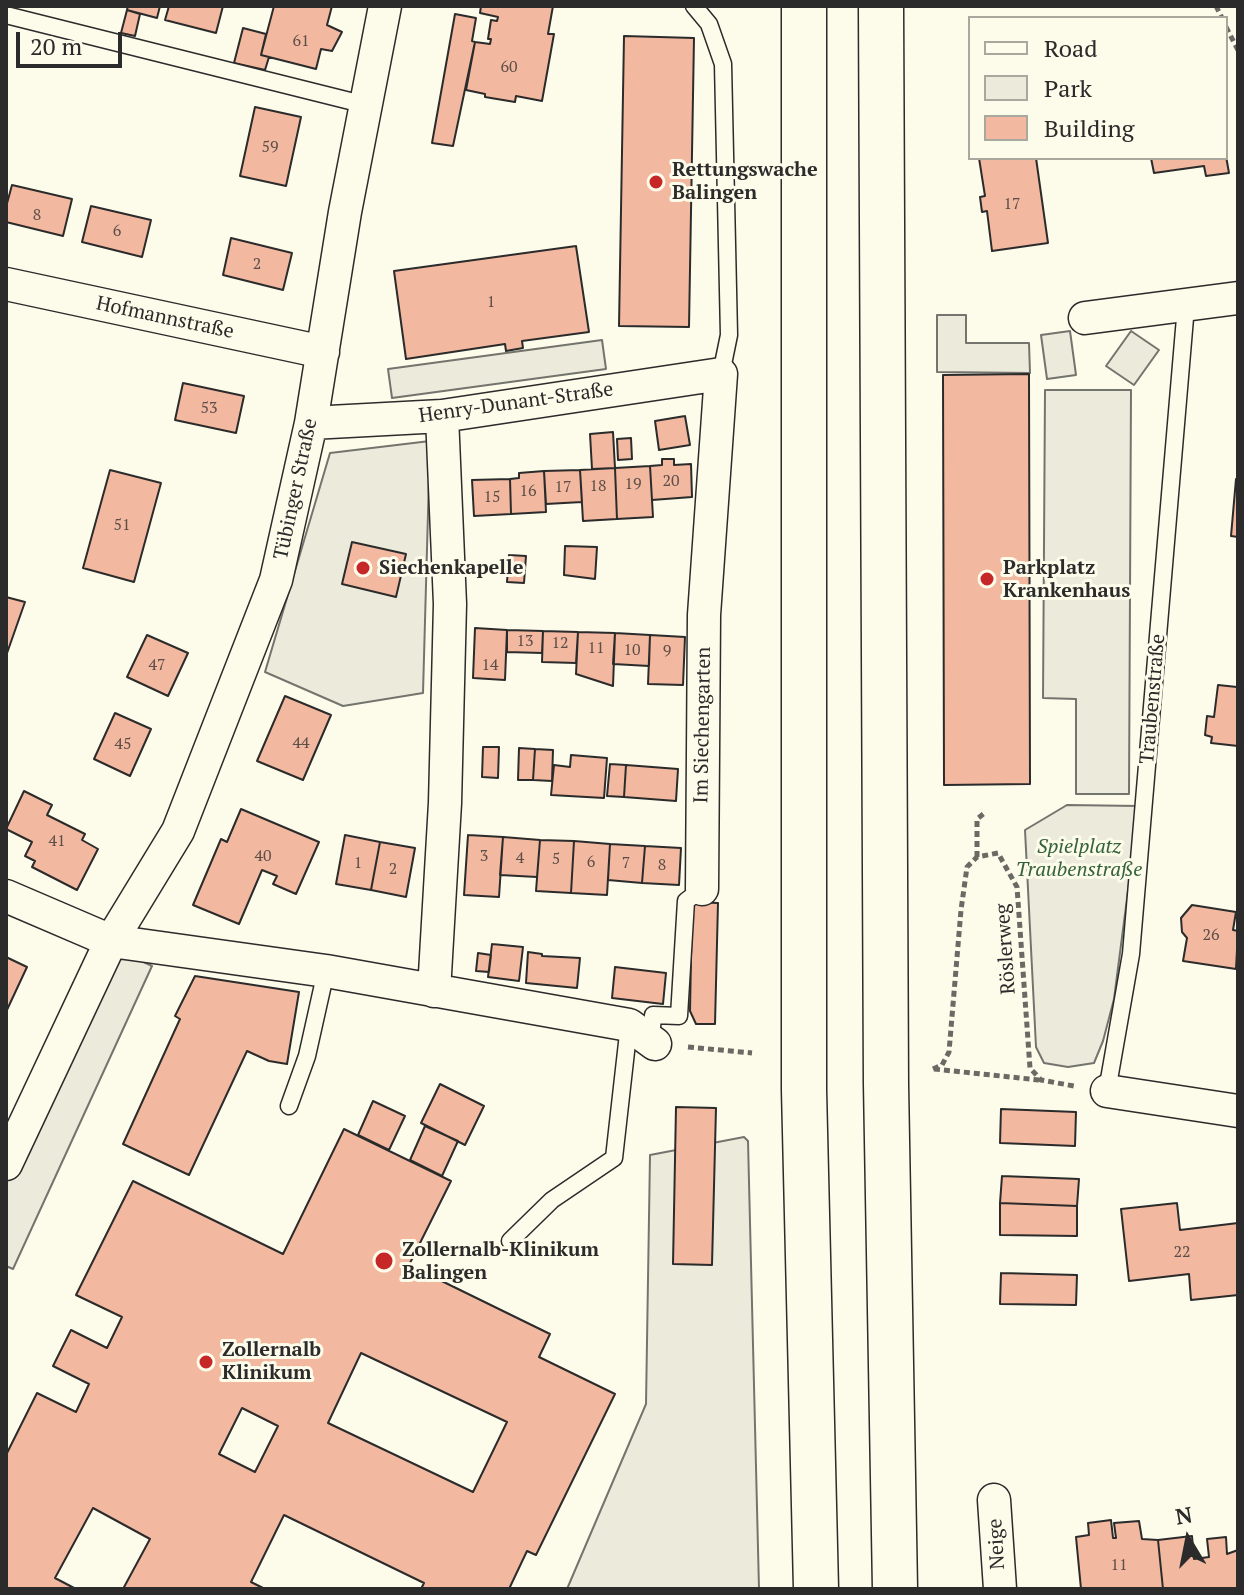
<!DOCTYPE html>
<meta charset="utf-8">
<style>
body{margin:0}
#map{position:relative;width:1244px;height:1595px;overflow:hidden;background:#fdfbea;font-family:"PT Serif",serif}
canvas{display:block}
.frame{position:absolute;inset:0;border:8px solid #2b2b2b;pointer-events:none}
.legend{position:absolute;left:968px;top:16px;width:260px;height:144px;box-sizing:border-box;background:#fdfbea;border:2px solid #a9a89e;margin:0;padding:10px 14px;list-style:none;font-size:24px;color:#2b2b2b}
.legend li{display:flex;align-items:center;gap:16px;height:40px}
.legend b{width:40px;border:2px solid #a9a89e}
.north{position:absolute;left:1148px;top:1499px;width:80px;height:80px;-webkit-text-stroke:6px #fdfbea;paint-order:stroke;rotate:350deg;font-size:22px;font-weight:700;line-height:32px;text-align:center;color:#2b2b2b}
.north::after{content:'';display:block;margin:auto;width:28px;height:36px;background:#2b2b2b;clip-path:polygon(50% 0,100% 100%,50% 72%,0 100%)}
.scale{position:absolute;left:16px;top:32px;width:106px;height:36px;box-sizing:border-box;border:4px solid #2b2b2b;border-top:0;padding-left:10px;font-size:24px;line-height:28px;white-space:nowrap;color:#2b2b2b;-webkit-text-stroke:6px #fdfbea;paint-order:stroke}
</style>
<div id="map">
<canvas width="1244" height="1595"></canvas>
<div class="frame"></div>
<ul class="legend">
<li><b style="height:10px;background:#fdfbea"></b>Road</li>
<li><b style="height:22px;background:#ecebdb"></b>Park</li>
<li><b style="height:22px;background:#f2b8a0"></b>Building</li>
</ul>
<div class="north">N</div>
<div class="scale">20 m</div>
</div>
<script>
const context = document.querySelector('canvas').getContext('2d');
context.lineJoin = 'round';
function fill(path, color) { context.fillStyle = color; context.fill(path, 'evenodd'); }
const shape = rows => new Path2D(rows.map(r => 'M' + r).join(''));
function trace(path, color, width, dash) { context.strokeStyle = color; context.lineWidth = width; context.lineCap = dash ? 'butt' : 'round'; context.setLineDash(dash || []); context.stroke(path); }
function drawText(font, color, halo, rows, align = 'center') {
  context.font = font + ' "PT Serif",serif'; context.lineWidth = 6; context.setLineDash([]); context.textBaseline = 'middle'; context.strokeStyle = halo; context.fillStyle = color; for (const [text, x, y, turn = 0] of rows) {
    context.save(); context.translate(x, y); context.rotate((+turn || 0) * Math.PI / 180); context.textAlign = isNaN(turn) ? turn : align; if (halo) context.strokeText(text, 0, 0); context.fillText(text, 0, 0); context.restore();
  }
}
const green = shape([
 [430,441,423,693,343,706,265,672,330,453,430,441],
 [1067,805,1139,806,1114,999,1103,1041,1094,1063,1068,1067,1044,1063,1036,1047,1025,830,1067,805],
 [744,1137,748,1141,759,1589,567,1589,646,1404,650,1155,744,1137]
]);
fill(green, '#ecebdb');
trace(green, '#74746e', 2);
const parking = shape([
 [937,315,966,315,966,343,1029,343,1030,373,937,372,937,315],
 [1070,331,1076,375,1047,379,1041,335,1070,331],
 [1131,331,1159,350,1134,385,1106,366,1131,331],
 [602,340,606,369,392,398,388,369,602,340],
 [1045,390,1131,390,1129,794,1076,794,1076,699,1043,698,1045,390],
 [114,948,152,966,13,1269,6,1266,6,1182,114,948]
]);
fill(parking, '#eceadb');
trace(parking, '#74746e', 2);
const building = shape([
 [128,6,160,6,157,18,127,10,128,6],
 [169,6,223,6,216,33,165,20,169,6],
 [274,6,332,6,327,25,342,32,332,51,321,49,316,69,261,55,274,6],
 [481,6,553,6,548,34,554,34,542,101,516,96,515,102,485,97,485,94,466,90,475,42,490,44,491,39,488,39,491,20,497,21,498,17,480,13,481,6],
 [127,10,140,14,135,36,121,33,127,10],
 [455,14,476,18,472,41,475,42,453,146,432,143,455,14],
 [243,28,266,34,261,55,269,57,265,70,234,63,243,28],
 [624,36,694,38,689,327,619,326,624,36],
 [255,107,301,117,286,186,240,176,255,107],
 [1226,156,1229,173,1206,176,1204,166,1154,173,1151,158,1226,158,1226,156],
 [979,158,1036,158,1048,243,992,251,987,211,982,212,980,197,985,196,979,158],
 [12,185,72,199,63,236,6,222,6,207,12,185],
 [91,206,151,220,142,257,82,242,91,206],
 [231,238,292,253,283,290,223,275,231,238],
 [576,246,589,332,522,341,523,348,506,351,505,344,406,359,394,271,576,246],
 [1029,374,1030,784,944,785,943,375,1029,374],
 [183,383,244,396,236,433,175,420,183,383],
 [685,416,690,445,659,450,655,421,685,416],
 [613,432,615,468,592,469,590,434,613,432],
 [631,438,632,459,618,460,617,439,631,438],
 [662,459,674,459,674,465,691,464,692,497,652,500,650,466,662,465,662,459],
 [650,466,653,517,617,519,615,468,650,466],
 [615,468,617,519,583,521,580,470,615,468],
 [110,470,161,483,134,582,83,568,110,470],
 [580,470,582,502,546,504,544,471,580,470],
 [544,471,546,512,511,514,510,479,519,478,519,473,544,471],
 [510,479,511,514,474,516,472,480,510,479],
 [1236,479,1238,479,1238,537,1231,536,1236,479],
 [352,542,406,554,396,597,342,584,352,542],
 [565,546,597,547,595,579,564,575,565,546],
 [509,555,526,556,524,583,507,582,509,555],
 [6,597,25,602,6,656,6,597],
 [475,628,507,630,505,680,473,678,475,628],
 [507,630,543,631,542,653,507,652,507,630],
 [543,631,578,632,576,663,542,662,543,631],
 [578,632,615,633,613,686,576,674,578,632],
 [615,633,650,635,649,666,613,664,615,633],
 [147,635,188,653,168,696,127,677,147,635],
 [650,635,685,637,683,685,648,684,650,635],
 [1238,677,1238,746,1211,743,1212,737,1205,735,1207,716,1214,717,1218,685,1237,687,1238,677],
 [285,696,331,715,303,780,257,761,285,696],
 [115,713,151,729,130,776,94,759,115,713],
 [483,747,499,747,498,778,482,777,483,747],
 [519,748,535,749,533,780,518,780,519,748],
 [535,749,553,750,552,781,533,780,535,749],
 [571,755,607,758,604,798,551,795,554,765,570,767,571,755],
 [610,764,626,765,624,797,607,796,610,764],
 [626,765,678,769,676,801,624,797,626,765],
 [24,791,52,805,47,815,85,834,82,840,98,849,77,890,32,867,35,861,25,856,32,842,6,829,24,791],
 [241,809,319,842,296,894,273,884,277,876,262,870,239,924,193,905,221,839,227,842,241,809],
 [345,835,380,842,371,890,336,884,345,835],
 [468,835,503,837,499,897,464,895,468,835],
 [503,837,540,840,537,877,500,875,503,837],
 [540,840,574,841,571,893,536,891,540,840],
 [574,841,610,844,607,895,571,893,574,841],
 [380,842,415,848,406,897,371,890,380,842],
 [610,844,645,846,642,883,608,880,610,844],
 [645,846,681,848,679,885,642,883,645,846],
 [692,902,718,903,715,1024,696,1024,690,1011,692,902],
 [1192,905,1236,912,1233,930,1238,931,1236,969,1183,961,1187,938,1182,932,1181,918,1192,905],
 [492,944,523,947,519,981,488,977,492,944],
 [528,952,542,954,542,956,580,958,577,988,526,983,528,952],
 [478,953,491,955,489,972,476,971,478,953],
 [6,957,27,967,6,1012,6,957],
 [615,967,666,973,663,1004,612,998,615,967],
 [195,976,299,992,287,1064,269,1061,247,1051,189,1175,123,1144,180,1019,175,1016,195,976],
 [440,1084,484,1106,465,1145,421,1123,440,1084],
 [373,1101,405,1116,389,1150,358,1135,373,1101],
 [676,1107,716,1108,712,1265,673,1264,676,1107],
 [1001,1109,1076,1112,1075,1146,1000,1143,1001,1109],
 [425,1126,458,1141,442,1176,410,1160,425,1126],
 [344,1129,451,1181,409,1265,550,1334,539,1357,615,1394,536,1555,527,1551,509,1589,421,1589,424,1583,284,1515,251,1582,265,1589,123,1589,150,1539,93,1508,55,1578,76,1589,6,1589,6,1455,37,1393,76,1412,89,1384,53,1366,71,1330,107,1348,122,1317,76,1295,133,1181,283,1254,344,1129],
 [361,1353,507,1422,473,1492,328,1423,361,1353],
 [242,1408,278,1426,255,1472,219,1454,242,1408],
 [1002,1176,1079,1179,1077,1206,1000,1203,1002,1176],
 [1000,1203,1077,1206,1077,1236,1000,1235,1000,1203],
 [1177,1203,1180,1230,1238,1223,1238,1295,1191,1300,1189,1274,1129,1281,1121,1209,1177,1203],
 [1001,1273,1077,1275,1076,1305,1000,1304,1001,1273],
 [1111,1520,1113,1538,1116,1538,1114,1523,1139,1521,1142,1539,1158,1540,1163,1589,1081,1589,1076,1537,1089,1535,1088,1523,1111,1520],
 [1192,1536,1194,1559,1209,1557,1207,1539,1226,1537,1227,1554,1238,1550,1238,1589,1163,1589,1158,1540,1192,1536]
]);
fill(building, '#f2b8a0');
trace(building, '#2b2b2b', 2);
const service = shape([
 [694,6,709,24,723,64,729,335,721,374],
 [6,15,366,105],
 [651,1041,653,1015,679,1016,686,901,702,889],
 [1107,1091,1131,954,1186,306],
 [289,1106,307,1056,326,971],
 [510,1241,552,1200,614,1158,629,1025]
]);
const minor = shape([
 [6,284,323,352],
 [1085,318,1238,298],
 [311,423,442,416,721,374,704,615,702,889],
 [6,896,111,941,326,971,629,1025,655,1044],
 [434,991,445,803,450,604,442,416],
 [1107,1091,1238,1111],
 [6,1164,111,941,178,831,276,580,311,423,345,212,385,6],
 [994,1500,1000,1589]
]);
const trunk = shape([
 [804,6,804,1090,816,1589],
 [881,6,886,1084,895,1589]
]);
trace(service, '#2b2b2b', 19);
trace(minor, '#2b2b2b', 35);
trace(trunk, '#2b2b2b', 47);
trace(shape([
 [1216,6,1222,18],
 [1226,27,1238,50],
 [977,857,977,819,986,812],
 [688,1047,752,1053],
 [933,1069,942,1065,949,1052,961,910,967,867,977,857,998,853,1017,887,1030,1068,1041,1080,1074,1086],
 [934,1069,1039,1080]
]), '#6a6964', 5, [6, 4]);
trace(service, '#fdfbea', 16);
trace(minor, '#fdfbea', 32);
trace(trunk, '#fdfbea', 44);
for (const [x, y, r, color] of [
 [656,182,8,"#c62828"],
 [363,568,8,"#c62828"],
 [987,579,8,"#c62828"],
 [384,1261,10,"#c62828"],
 [206,1362,8,"#c62828"]
]) { const dot = new Path2D(); dot.arc(x, y, r, 0, 2 * Math.PI); context.fillStyle = color; context.fill(dot); trace(dot, '#fdfbea', 3); }
drawText('16px', '#5d4e48', null, [
 ["61",301,41],
 ["60",509,67],
 ["59",270,147],
 ["17",1012,204],
 ["8",37,215],
 ["6",117,231],
 ["2",257,264],
 ["1",491,302],
 ["53",209,408],
 ["20",671,481],
 ["19",633,484],
 ["18",598,486],
 ["17",563,487],
 ["16",528,491],
 ["15",492,497],
 ["51",122,525],
 ["13",525,641],
 ["12",560,643],
 ["11",596,648],
 ["10",632,650],
 ["9",667,651],
 ["47",157,665],
 ["14",490,665],
 ["44",301,743],
 ["45",123,744],
 ["41",57,841],
 ["40",263,856],
 ["3",484,856],
 ["4",520,858],
 ["5",556,859],
 ["6",591,862],
 ["1",358,863],
 ["7",626,863],
 ["8",662,865],
 ["2",393,869],
 ["26",1211,935],
 ["22",1182,1252],
 ["11",1119,1565]
]);
drawText('bold 20px', '#2b2b2b', '#fdfbea', [
 ["Rettungswache",672,170],
 ["Balingen",672,193],
 ["Siechenkapelle",379,568],
 ["Parkplatz",1003,568],
 ["Krankenhaus",1003,591],
 ["Zollernalb-Klinikum",402,1250],
 ["Balingen",402,1273],
 ["Zollernalb",222,1350],
 ["Klinikum",222,1373]
], 'left');
drawText('20px', '#2b2b2b', '#fdfbea', [
 ["Hofmannstraße",165,318,12],
 ["Henry-Dunant-Straße",516,403,-8],
 ["Tübinger Straße",296,489,-78],
 ["Traubenstraße",1153,699,-85],
 ["Im Siechengarten",703,725,-89],
 ["Röslerweg",1006,949,-94],
 ["Neige",997,1544,-93]
]);
drawText('italic 20px', '#34623c', '#fdfbea', [
 ["Spielplatz",1079,847],
 ["Traubenstraße",1079,870]
]);
</script>
